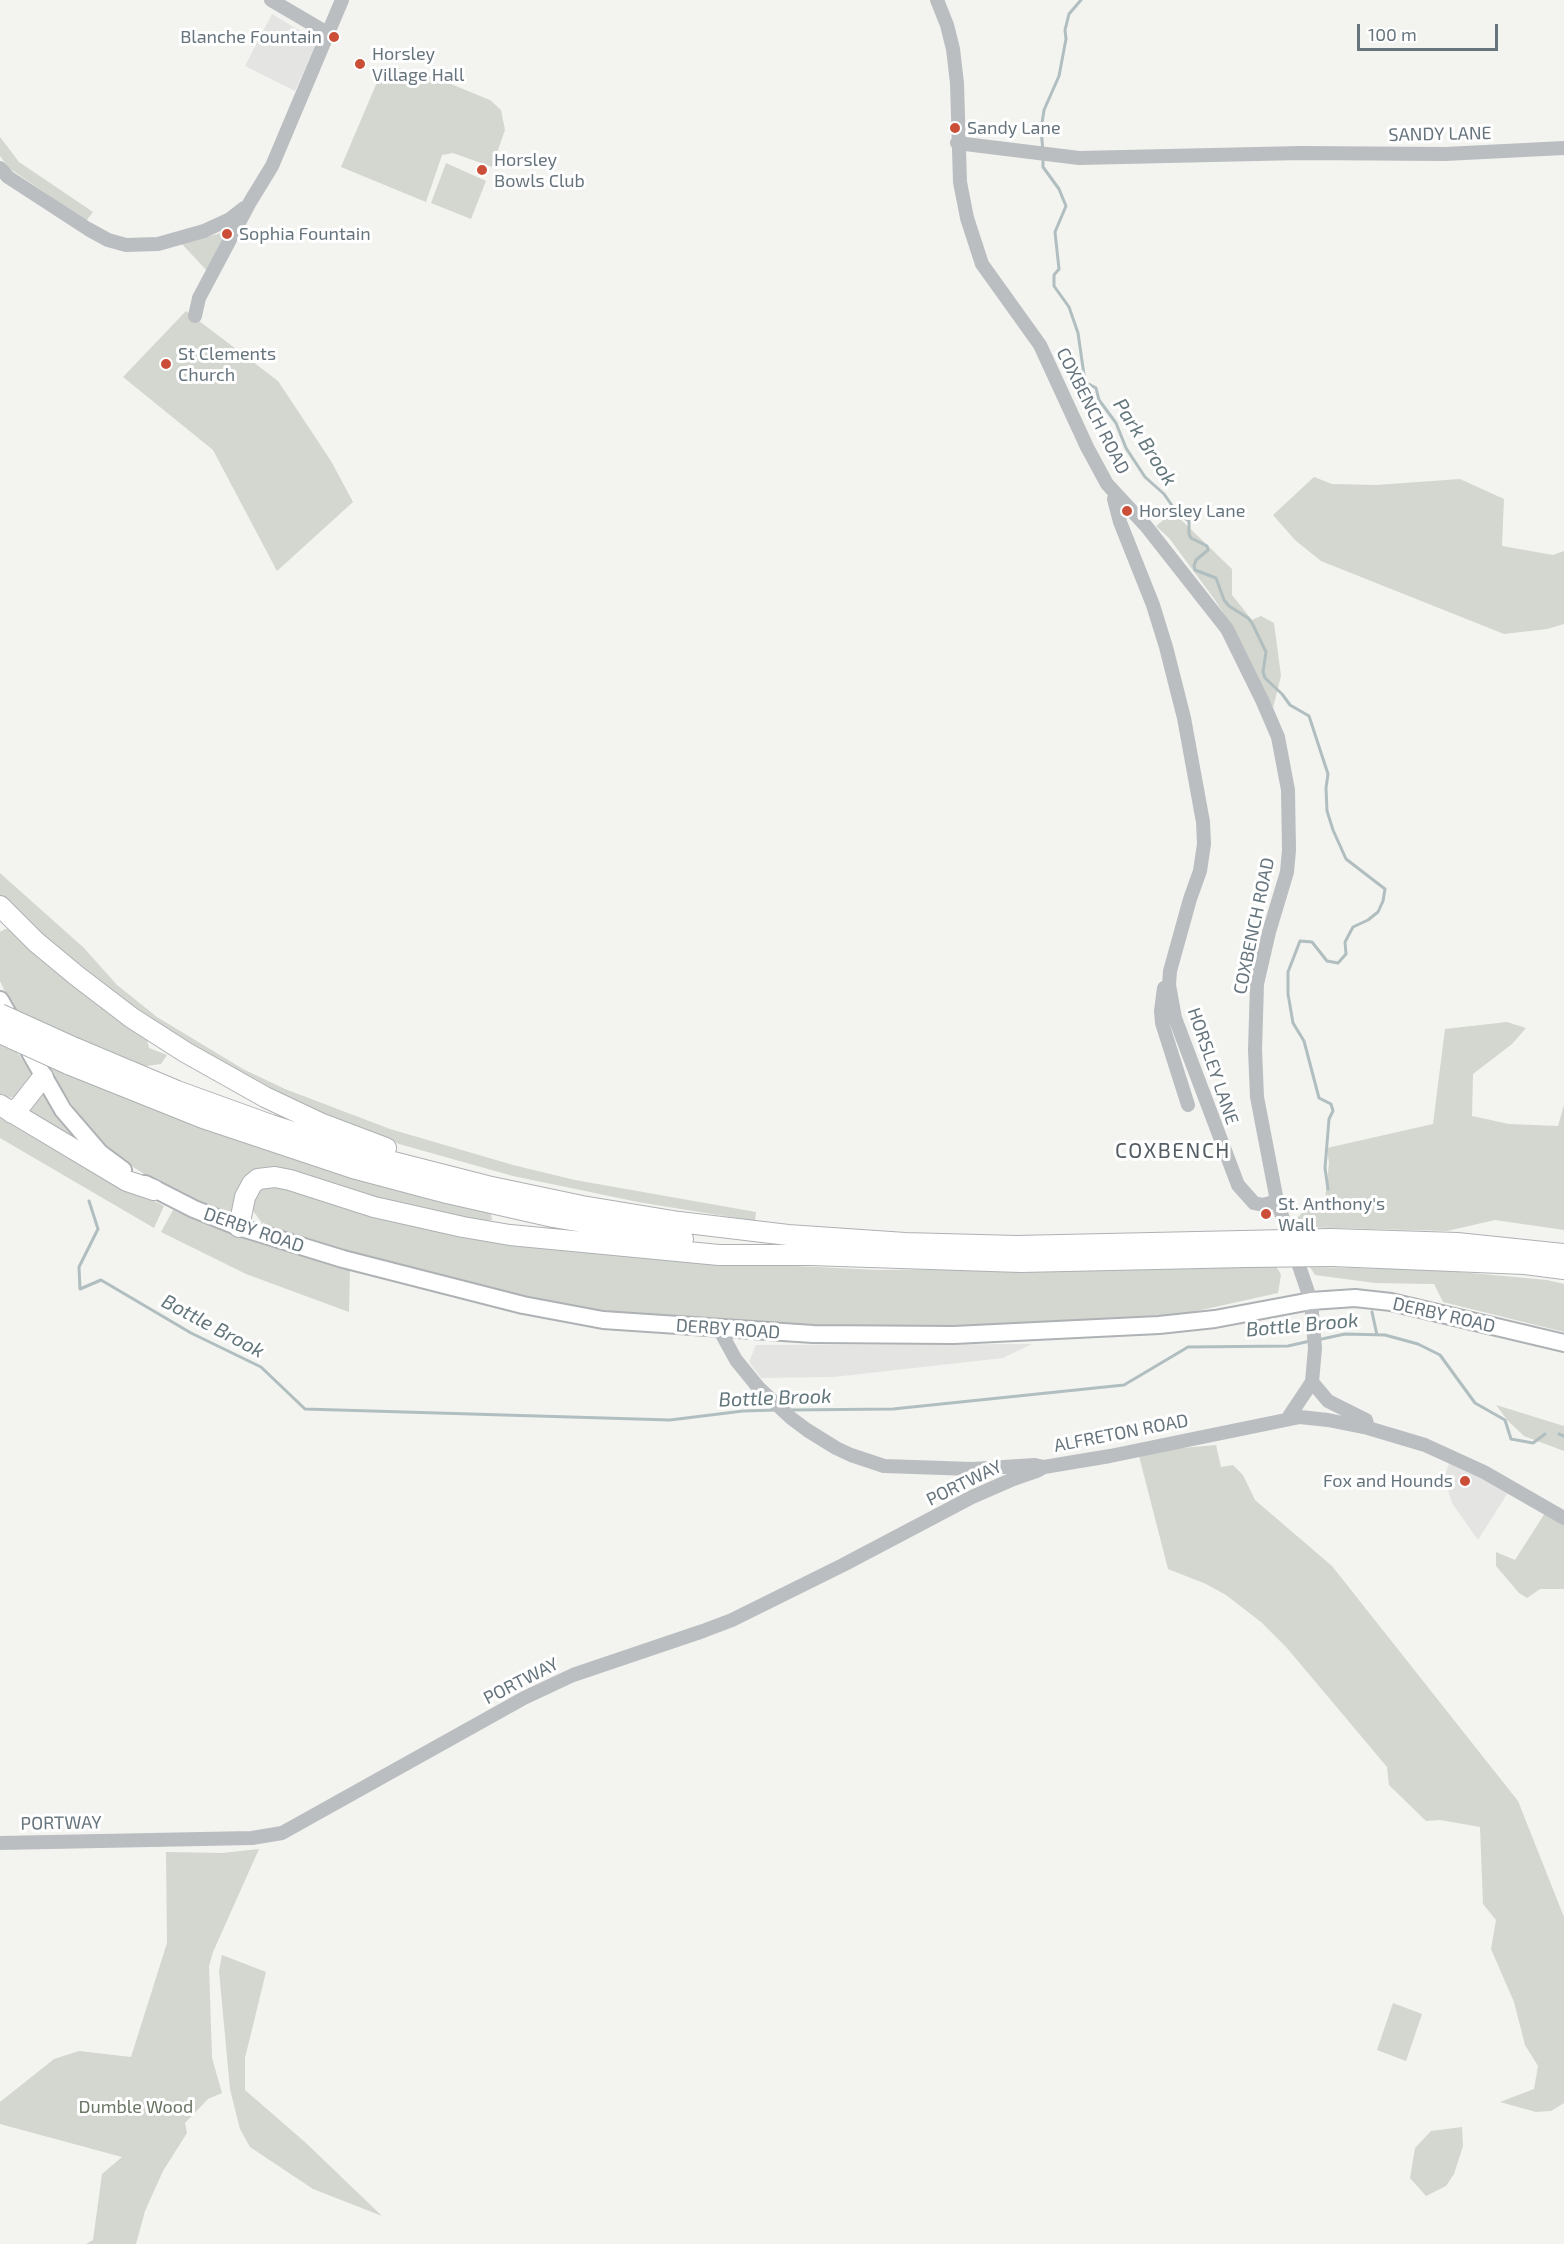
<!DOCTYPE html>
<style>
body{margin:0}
#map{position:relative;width:1564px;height:2244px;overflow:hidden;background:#f3f3f0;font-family:"Exo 2",sans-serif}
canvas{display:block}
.scale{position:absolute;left:1357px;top:24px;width:141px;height:27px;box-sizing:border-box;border:3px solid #66747d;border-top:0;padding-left:8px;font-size:18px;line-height:21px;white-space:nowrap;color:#66747d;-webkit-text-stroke:4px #fff;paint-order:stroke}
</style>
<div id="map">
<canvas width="1564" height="2244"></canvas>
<div class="scale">100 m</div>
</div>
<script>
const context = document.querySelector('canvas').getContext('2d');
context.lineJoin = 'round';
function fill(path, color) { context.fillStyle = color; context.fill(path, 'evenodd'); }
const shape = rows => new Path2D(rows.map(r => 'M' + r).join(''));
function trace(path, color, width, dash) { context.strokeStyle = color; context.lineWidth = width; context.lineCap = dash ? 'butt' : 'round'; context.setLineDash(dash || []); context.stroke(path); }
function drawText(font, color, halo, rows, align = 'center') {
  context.font = font + ' "Exo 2",sans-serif'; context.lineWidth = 6; context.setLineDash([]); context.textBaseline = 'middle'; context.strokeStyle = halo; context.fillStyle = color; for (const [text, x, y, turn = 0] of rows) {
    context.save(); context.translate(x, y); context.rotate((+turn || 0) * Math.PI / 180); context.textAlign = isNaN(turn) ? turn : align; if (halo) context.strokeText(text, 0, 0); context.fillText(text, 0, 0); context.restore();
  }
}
fill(shape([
 [272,14,317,41,295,91,245,66],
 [1032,1344,1003,1358,834,1377,761,1378,749,1362,756,1345],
 [1450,1461,1509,1491,1478,1540,1452,1503,1444,1477]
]), '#e4e4e3');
fill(shape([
 [383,68,398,68,436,78,490,100,501,110,505,130,492,167,453,153,442,155,426,202,341,167],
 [0,137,19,162,93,212,86,221,9,168,0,156],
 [446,163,486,181,471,219,431,203],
 [226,228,231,231,208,272,181,243,218,234],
 [186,311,278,381,331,461,353,502,277,571,213,450,123,377],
 [1314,477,1332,484,1376,485,1460,479,1504,499,1502,546,1553,555,1564,551,1564,624,1547,629,1504,634,1321,561,1295,540,1273,515],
 [1173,512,1232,569,1232,595,1252,620,1261,616,1274,623,1281,676,1273,708,1234,630,1215,600,1169,538,1156,526],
 [0,873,84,948,117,985,157,1017,243,1069,285,1089,390,1129,513,1165,575,1180,756,1212,755,1221,638,1202,513,1176,399,1144,308,1108,236,1074,135,1013,57,952,0,899],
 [5,929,11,929,146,1035,149,1048,167,1055,161,1064,139,1067,13,1009,0,981,0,932],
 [1507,1022,1526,1028,1512,1044,1473,1074,1472,1116,1509,1124,1558,1126,1564,1105,1564,1230,1495,1220,1447,1231,1297,1227,1298,1217,1308,1207,1324,1208,1329,1163,1327,1148,1433,1124,1445,1029],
 [0,1044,16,1051,31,1071,33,1078,16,1097,0,1098],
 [46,1066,491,1214,492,1220,481,1222,399,1205,286,1171,235,1206,231,1211,224,1213,147,1176,110,1152,83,1121],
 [42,1091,78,1140,78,1143,23,1114],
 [0,1114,75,1161,164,1206,154,1228,0,1138],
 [275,1182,655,1255,775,1265,879,1270,1276,1266,1281,1275,1278,1293,1183,1314,989,1327,826,1327,590,1310,546,1303,407,1267,276,1231,262,1223,251,1208,252,1200,260,1189],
 [173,1210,239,1237,297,1255,350,1266,349,1312,246,1274,161,1232],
 [1310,1267,1439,1270,1547,1280,1564,1284,1564,1332,1443,1302,1434,1284,1375,1283,1315,1275],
 [1496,1405,1564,1426,1564,1451,1524,1436,1508,1421],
 [1216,1445,1221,1467,1233,1465,1243,1475,1255,1500,1332,1566,1518,1801,1564,1917,1564,2103,1551,2111,1536,2112,1500,2102,1534,2089,1538,2066,1525,2045,1514,2002,1491,1949,1496,1920,1483,1904,1480,1827,1440,1820,1426,1821,1389,1785,1387,1767,1287,1648,1261,1622,1226,1595,1206,1584,1168,1569,1138,1452],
 [1545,1513,1564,1524,1564,1589,1540,1589,1527,1598,1519,1593,1496,1566,1496,1552,1515,1560],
 [259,1849,213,1952,209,1966,212,2058,222,2093,208,2099,185,2123,187,2133,163,2171,145,2211,136,2244,86,2244,93,2240,102,2174,122,2157,0,2124,0,2102,54,2059,79,2051,131,2057,167,1943,166,1852,222,1853],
 [222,1955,266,1972,245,2058,245,2090,306,2143,382,2216,313,2189,250,2147,240,2129,230,2089,219,1971],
 [1393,2003,1422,2014,1406,2061,1377,2050],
 [1462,2127,1463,2146,1454,2174,1446,2186,1426,2196,1410,2178,1415,2148,1431,2131]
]), '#d3d7cf');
trace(shape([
 [1043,151,1041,130,1044,110,1059,76,1066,39,1065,30,1069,14,1081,0],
 [1043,157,1043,167,1059,189,1066,206,1055,232,1059,269,1054,275,1054,286,1069,307,1078,333,1085,382,1096,388,1099,400,1116,423,1126,448,1145,477,1164,494,1178,514,1189,521,1189,534,1191,538,1207,546,1208,550,1196,560,1194,566,1195,570,1216,578,1224,600,1229,606,1248,618,1252,623,1266,652,1263,672,1265,678,1282,694,1290,705,1309,716,1328,774,1326,788,1327,811,1333,830,1346,859,1385,889,1383,901,1378,912,1368,920,1353,927,1345,942,1346,954,1338,963,1327,961,1312,942,1300,941,1288,972,1288,994,1293,1023,1304,1041,1319,1098,1331,1104,1333,1111,1329,1119,1325,1168,1328,1189],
 [89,1201,98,1229,79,1267,80,1289,101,1280,191,1333,261,1367,305,1409,670,1420,743,1411,777,1410],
 [1372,1312,1377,1335],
 [1317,1340,1345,1334,1385,1335,1418,1344,1440,1355,1475,1403,1505,1420,1511,1439,1533,1443,1545,1434],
 [789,1410,893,1409,1124,1385,1188,1347,1288,1346,1310,1341],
 [1559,1434,1564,1436]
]), '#b1bec0', 3);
const major = shape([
 [0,1000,63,1110,100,1153,123,1170],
 [145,1184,194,1209,239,1227,343,1259,523,1305,603,1320,813,1334,954,1335,1159,1325,1215,1319,1311,1301,1355,1298,1391,1302,1564,1343]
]);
const highway = shape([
 [0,906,36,942,77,976,132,1018,185,1052,265,1097,320,1123,386,1148],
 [75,1048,177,1091,271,1125,358,1153,487,1186,582,1206,679,1222,788,1235,905,1243,1016,1246,1242,1241],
 [68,1064,203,1118,353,1168,447,1193,553,1217,683,1239],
 [0,1105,127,1181,154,1190],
 [12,1113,21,1105,43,1077],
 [239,1227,245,1197,252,1184,258,1179,275,1177,290,1180,374,1207,463,1227,510,1235,719,1255,810,1255,1021,1262,1246,1257],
 [1330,1239,1457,1243,1564,1254],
 [1332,1256,1525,1264,1564,1269]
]);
trace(major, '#aeb2b5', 20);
trace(highway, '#aeb1b4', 22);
trace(shape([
 [271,0,329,34],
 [937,0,947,25,953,49,957,83,960,182,967,218,982,264,1040,345,1087,447,1107,484,1146,526,1227,629,1262,700,1278,737,1288,790,1289,850,1287,872,1269,932,1257,984,1255,1050,1257,1097,1277,1201,1311,1301,1315,1348,1312,1382,1288,1418],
 [957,143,1079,158,1301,153,1445,154,1564,148],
 [0,168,8,177,88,229,108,240,126,245,158,244,204,231,230,219,244,208],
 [195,316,199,298,250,202,272,166,342,0],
 [1116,494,1114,499,1120,522,1153,605,1166,647,1184,718,1203,822,1204,844,1200,871,1190,899,1170,971,1169,985,1175,1018,1238,1185,1254,1203,1263,1205,1277,1201],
 [1169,985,1164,988,1161,1011,1162,1023,1188,1105],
 [719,1329,736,1360,758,1387,791,1418,807,1430,836,1448,851,1455,884,1466,972,1469,1035,1465,1044,1467,1110,1456,1300,1417,1328,1420,1368,1428,1425,1445,1484,1472,1564,1518],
 [1312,1382,1328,1401,1366,1420,1368,1428],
 [0,1843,252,1838,282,1833,524,1698,573,1675,703,1631,732,1620,843,1565,972,1497,1011,1480,1037,1471,1044,1467]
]), '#babec1', 14);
trace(major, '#fff', 16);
trace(highway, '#fff', 20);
const highwayBridge = shape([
 [0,1014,75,1048],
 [0,1033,68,1064],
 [1242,1241,1330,1239],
 [1246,1257,1332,1256]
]);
trace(highwayBridge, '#aeb1b4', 22, []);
trace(highwayBridge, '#fff', 20);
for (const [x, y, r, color] of [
 [334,37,6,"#cb4f38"],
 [360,64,6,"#cb4f38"],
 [955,128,6,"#cb4f38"],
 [482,170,6,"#cb4f38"],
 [227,234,6,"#cb4f38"],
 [166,364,6,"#cb4f38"],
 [1127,511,6,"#cb4f38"],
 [1266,1214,6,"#cb4f38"],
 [1465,1481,6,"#cb4f38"]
]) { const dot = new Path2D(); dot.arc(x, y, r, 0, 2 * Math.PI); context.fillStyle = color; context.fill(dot); trace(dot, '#fff', 2); }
drawText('18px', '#66747d', '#fff', [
 ["Blanche Fountain",322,37,"right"],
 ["Horsley",372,54],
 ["Village Hall",372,75],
 ["Sandy Lane",967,128],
 ["Horsley",494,160],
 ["Bowls Club",494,181],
 ["Sophia Fountain",239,234],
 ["St Clements",178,354],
 ["Church",178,375],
 ["Horsley Lane",1139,511],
 ["St. Anthony's",1278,1204],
 ["Wall",1278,1225],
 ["Fox and Hounds",1453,1481,"right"]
], 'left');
drawText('18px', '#66747d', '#fff', [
 ["SANDY LANE",1440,134,-1],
 ["COXBENCH ROAD",1093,411,63],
 ["COXBENCH ROAD",1254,926,-78],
 ["HORSLEY LANE",1213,1066,71],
 ["DERBY ROAD",254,1230,19],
 ["DERBY ROAD",1444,1315,13],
 ["DERBY ROAD",728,1329,4],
 ["ALFRETON ROAD",1121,1433,-11],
 ["PORTWAY",964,1483,-26],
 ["PORTWAY",521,1681,-27],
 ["PORTWAY",61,1823,-1]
]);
drawText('18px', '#697564', '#fff', [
 ["Dumble Wood",136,2107]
]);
drawText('italic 20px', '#62767b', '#fff', [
 ["Park Brook",1145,442,57],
 ["Bottle Brook",1302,1325,-5],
 ["Bottle Brook",213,1326,28],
 ["Bottle Brook",775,1398,-2]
]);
context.letterSpacing = '1.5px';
drawText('21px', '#535d63', '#fff', [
 ["COXBENCH",1173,1151]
]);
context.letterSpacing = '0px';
</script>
